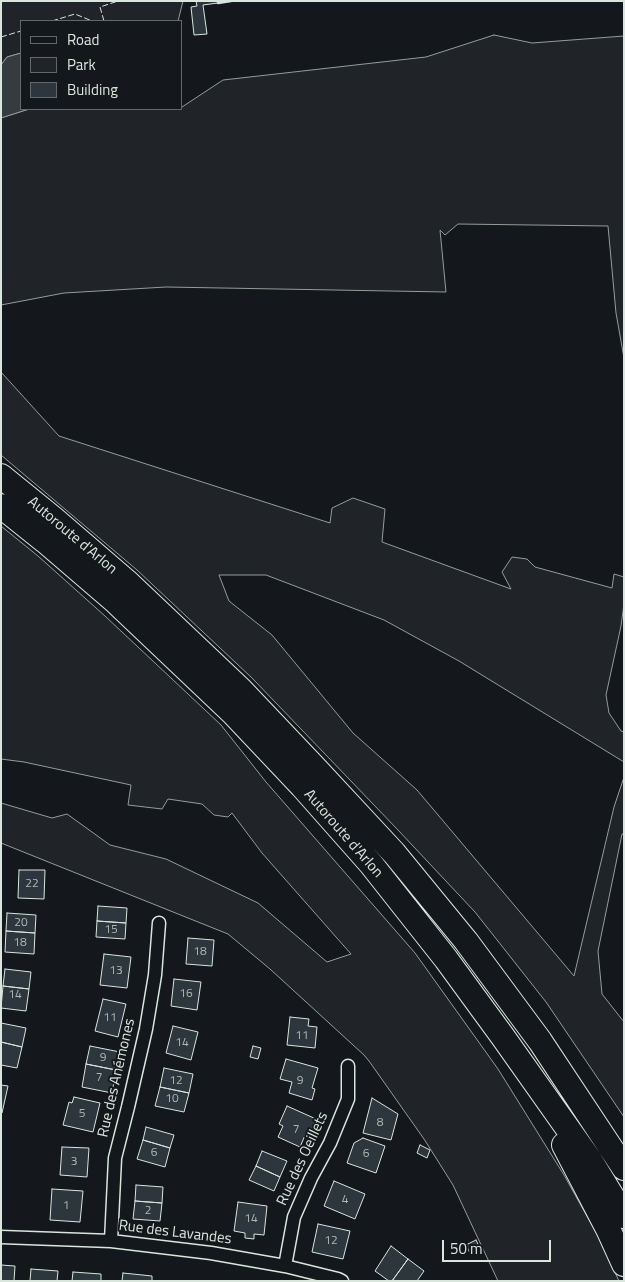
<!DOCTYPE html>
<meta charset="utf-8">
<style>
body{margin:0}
#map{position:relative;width:625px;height:1282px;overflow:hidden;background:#14181c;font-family:"Titillium Web",sans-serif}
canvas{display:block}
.frame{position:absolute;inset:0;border:2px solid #d8e6dc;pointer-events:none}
.legend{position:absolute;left:20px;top:20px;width:162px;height:90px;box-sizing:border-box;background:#14181c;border:1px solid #626a69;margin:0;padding:6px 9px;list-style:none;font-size:15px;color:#d8e6dc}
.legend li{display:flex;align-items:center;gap:10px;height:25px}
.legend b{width:25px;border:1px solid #626a69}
.scale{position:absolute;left:442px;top:1240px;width:109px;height:22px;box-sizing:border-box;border:2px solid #d8e6dc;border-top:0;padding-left:6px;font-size:15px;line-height:18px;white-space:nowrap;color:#d8e6dc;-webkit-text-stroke:4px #14181c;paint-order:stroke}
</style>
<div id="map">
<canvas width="625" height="1282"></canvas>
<div class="frame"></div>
<ul class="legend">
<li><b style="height:6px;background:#14181c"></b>Road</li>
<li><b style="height:14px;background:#202428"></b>Park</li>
<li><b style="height:14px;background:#2c363c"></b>Building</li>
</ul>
<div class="scale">50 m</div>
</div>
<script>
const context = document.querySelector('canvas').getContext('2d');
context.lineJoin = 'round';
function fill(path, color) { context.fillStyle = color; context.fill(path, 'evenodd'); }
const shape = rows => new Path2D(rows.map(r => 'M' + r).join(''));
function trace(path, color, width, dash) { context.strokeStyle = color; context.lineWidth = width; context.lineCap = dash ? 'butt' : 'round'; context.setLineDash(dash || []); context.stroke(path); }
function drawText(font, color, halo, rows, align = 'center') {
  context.font = font + ' "Titillium Web",sans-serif'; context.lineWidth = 4; context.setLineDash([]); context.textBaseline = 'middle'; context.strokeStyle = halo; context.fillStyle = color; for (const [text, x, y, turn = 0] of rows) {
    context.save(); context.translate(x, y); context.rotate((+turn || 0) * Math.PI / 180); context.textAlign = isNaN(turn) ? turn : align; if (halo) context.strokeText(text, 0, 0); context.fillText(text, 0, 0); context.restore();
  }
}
const green = shape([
 [1,1,183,1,178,21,21,21,21,53,7,57,1,65,1,1],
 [494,35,532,43,624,36,624,358,616,313,608,226,458,224,445,235,440,230,446,292,166,287,64,293,1,305,1,118,29,109,181,109,181,106,182,107,223,80,426,57,494,35],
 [1,372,59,436,330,523,332,508,353,498,385,509,382,542,511,589,502,572,512,557,527,559,535,567,612,588,614,574,624,577,624,604,621,626,606,695,609,713,621,731,624,732,624,762,459,661,384,620,266,575,219,575,229,601,272,635,353,733,417,790,574,976,614,807,624,777,624,834,622,834,598,951,602,994,624,1022,624,1117,546,1002,475,912,398,830,252,678,137,570,1,455,1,372],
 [1,526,38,556,105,616,221,725,266,782,415,953,498,1069,564,1175,598,1236,619,1281,498,1281,453,1185,424,1139,369,1061,364,1055,270,969,228,934,1,843,1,803,52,818,67,814,110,845,166,859,258,903,327,962,351,954,262,853,232,813,228,817,214,815,202,804,168,799,162,809,128,805,131,785,24,762,1,759,1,526]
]);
fill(green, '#202428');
trace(green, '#939e99', 1);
const water = shape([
 [21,53,21,109,29,109,1,118,1,65,7,57,21,53]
]);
fill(water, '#363b3e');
trace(water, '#939e99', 1);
const building = shape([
 [196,1,217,1,218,3,203,5,207,34,194,35,191,7,197,6,196,1],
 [19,870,45,870,44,899,18,898,19,870],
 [98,906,127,908,126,923,97,921,98,906],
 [7,913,36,915,35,933,6,931,7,913],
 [97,921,126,923,125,939,96,937,97,921],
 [6,931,35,933,34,954,5,952,6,931],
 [188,938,214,940,212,966,186,964,188,938],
 [104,954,131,957,127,988,100,985,104,954],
 [5,969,31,972,29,989,3,986,5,969],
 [174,979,201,982,197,1010,171,1006,174,979],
 [3,986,29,989,26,1011,1,1008,3,986],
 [103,999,126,1004,118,1037,95,1031,103,999],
 [290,1017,309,1019,308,1026,317,1027,315,1048,287,1045,290,1017],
 [1,1023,26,1028,22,1047,1,1042,1,1023],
 [173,1026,198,1032,191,1060,166,1053,173,1026],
 [1,1042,22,1047,17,1068,1,1065,1,1042],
 [90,1046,120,1052,116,1070,86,1064,90,1046],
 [253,1046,261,1048,258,1059,250,1057,253,1046],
 [286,1059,318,1068,312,1088,315,1089,312,1100,289,1093,292,1082,280,1079,286,1059],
 [86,1064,116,1070,112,1093,82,1087,86,1064],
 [164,1068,193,1074,189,1093,160,1087,164,1068],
 [1,1085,8,1086,2,1113,1,1112,1,1085],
 [160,1087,189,1093,184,1112,155,1106,160,1087],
 [74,1097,100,1103,93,1132,63,1125,69,1102,72,1103,74,1097],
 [372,1098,398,1114,391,1140,363,1133,372,1098],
 [287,1106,316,1119,309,1135,306,1133,300,1147,278,1137,283,1126,279,1124,287,1106],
 [146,1127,174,1135,170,1148,143,1140,146,1127],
 [363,1138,385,1146,376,1173,347,1163,354,1143,363,1138],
 [143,1140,170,1148,165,1167,137,1159,143,1140],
 [420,1145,430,1150,427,1158,417,1153,420,1145],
 [62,1147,89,1148,87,1177,60,1175,62,1147],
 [262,1151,287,1161,280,1177,256,1166,262,1151],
 [256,1166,280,1177,274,1191,249,1180,256,1166],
 [334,1181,365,1194,355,1219,324,1206,334,1181],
 [136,1185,163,1187,162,1203,135,1201,136,1185],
 [52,1189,83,1191,80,1222,50,1220,52,1189],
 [135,1201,162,1203,160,1221,133,1219,135,1201],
 [238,1202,267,1206,264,1235,254,1234,254,1239,245,1238,245,1233,234,1231,238,1202],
 [318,1224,350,1231,343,1259,312,1252,318,1224],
 [476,1240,480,1248,470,1253,466,1245,476,1240],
 [391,1246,408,1259,392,1281,389,1281,375,1271,391,1246],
 [408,1259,424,1271,417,1281,392,1281,408,1259],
 [1,1265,15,1266,14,1281,1,1281,1,1265],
 [31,1269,58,1271,57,1281,30,1281,31,1269],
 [73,1272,101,1274,101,1281,72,1281,73,1272],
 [123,1273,152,1276,152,1281,122,1281,123,1273]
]);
fill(building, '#2c363c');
trace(building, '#d8e6dc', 1);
const minor = shape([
 [1,1237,111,1241,211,1253,285,1266,338,1279,342,1281],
 [111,1241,115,1158,128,1107,146,1029,155,975,159,923],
 [285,1266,294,1217,311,1178,330,1143,348,1099,348,1066]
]);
const motorway = shape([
 [1,476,54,519,126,581,241,690,315,768,394,853,466,941,540,1041,624,1168],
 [1,506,45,541,116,602,233,713,302,786,371,864,446,959,503,1037,590,1160,624,1216],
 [564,1145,609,1231,624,1264]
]);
trace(minor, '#d8e6dc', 15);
trace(motorway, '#d8e6dc', 26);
trace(minor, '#14181c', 12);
trace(motorway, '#14181c', 24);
trace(shape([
 [52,21,75,14,92,21],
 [104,21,100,7,118,1],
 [1,37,21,31]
]), '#d8e6dc', 1, [6, 2.5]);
trace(shape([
 [218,3,231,1]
]), '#d8e6dc', 2.5);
drawText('12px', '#adbab4', null, [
 ["22",32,884],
 ["20",21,923],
 ["15",111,930],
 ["18",20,943],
 ["18",200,952],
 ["13",116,971],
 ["16",186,994],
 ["14",15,995],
 ["11",110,1018],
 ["11",302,1036],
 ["14",182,1043],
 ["9",103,1058],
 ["7",99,1078],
 ["12",176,1081],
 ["9",300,1081],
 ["10",172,1099],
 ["5",82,1114],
 ["8",380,1123],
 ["7",296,1130],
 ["6",154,1153],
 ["6",366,1154],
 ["3",74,1162],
 ["4",345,1200],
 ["1",66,1206],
 ["2",148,1211],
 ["14",251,1219],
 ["12",331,1241]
]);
drawText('15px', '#d8e6dc', '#14181c', [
 ["Autoroute d'Arlon",72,536,40],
 ["Autoroute d'Arlon",343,834,49],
 ["Rue des Anémones",117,1078,-77],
 ["Rue des Oeillets",303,1159,-65],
 ["Rue des Lavandes",175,1233,7]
]);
</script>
